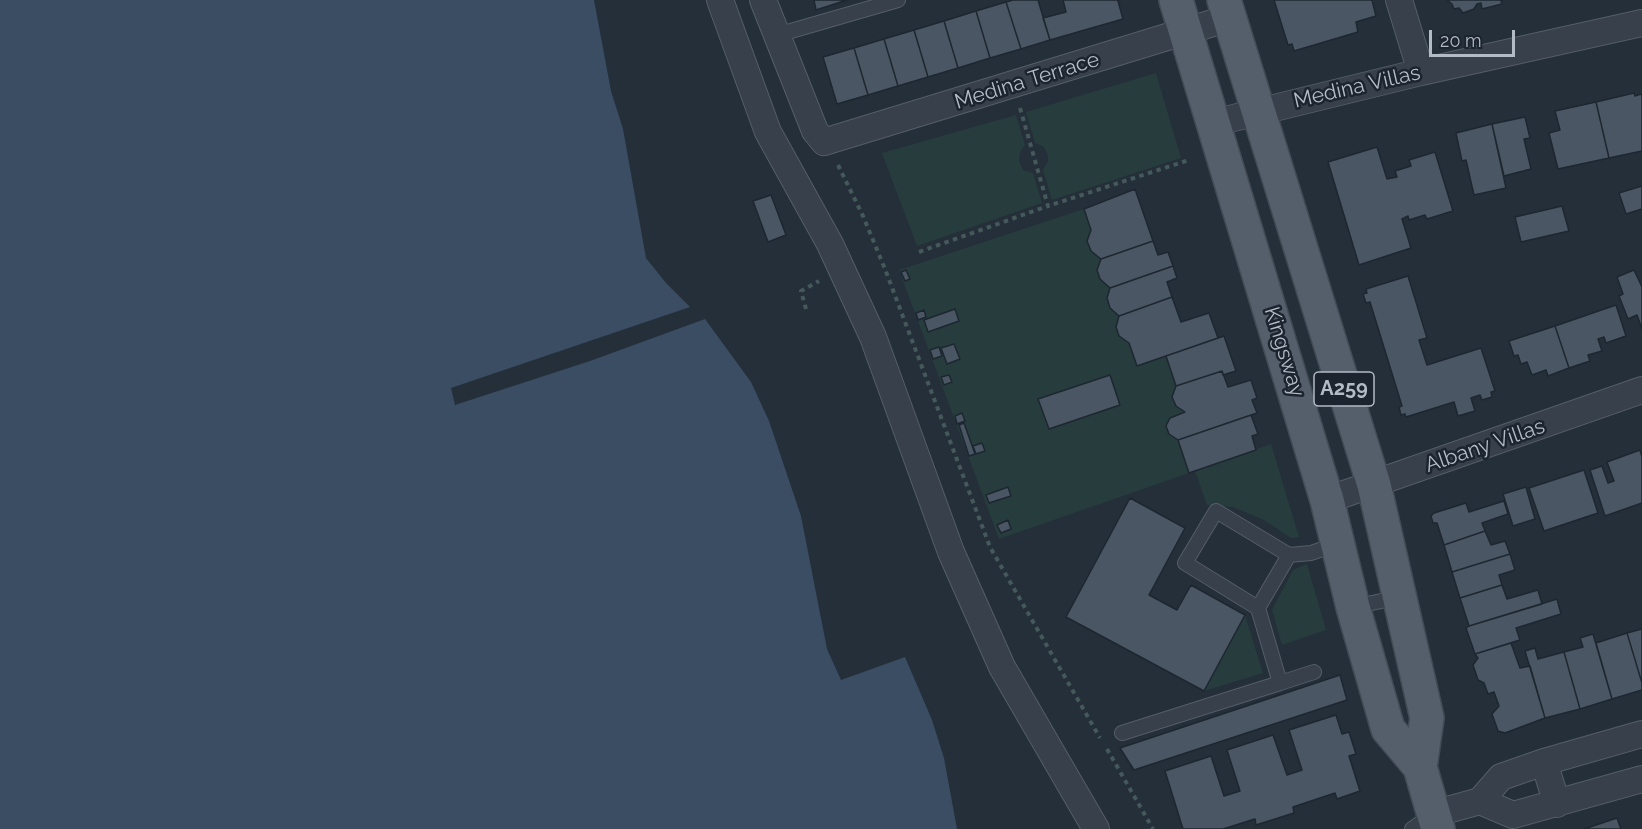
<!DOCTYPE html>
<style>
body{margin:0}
#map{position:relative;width:1642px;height:829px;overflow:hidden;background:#242f3a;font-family:Raleway,sans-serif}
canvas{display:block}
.scale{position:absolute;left:1429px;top:30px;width:86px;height:27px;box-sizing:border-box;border:3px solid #b3bbc6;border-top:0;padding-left:8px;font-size:18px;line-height:21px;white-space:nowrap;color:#b3bbc6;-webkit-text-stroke:4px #1c252f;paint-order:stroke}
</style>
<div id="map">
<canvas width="1642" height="829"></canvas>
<div class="scale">20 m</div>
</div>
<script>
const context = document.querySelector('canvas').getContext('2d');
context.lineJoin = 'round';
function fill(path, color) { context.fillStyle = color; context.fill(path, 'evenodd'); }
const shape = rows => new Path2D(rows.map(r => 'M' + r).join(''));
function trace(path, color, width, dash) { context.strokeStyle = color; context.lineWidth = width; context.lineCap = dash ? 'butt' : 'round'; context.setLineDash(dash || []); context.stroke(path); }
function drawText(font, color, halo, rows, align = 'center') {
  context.font = font + ' Raleway,sans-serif'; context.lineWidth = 5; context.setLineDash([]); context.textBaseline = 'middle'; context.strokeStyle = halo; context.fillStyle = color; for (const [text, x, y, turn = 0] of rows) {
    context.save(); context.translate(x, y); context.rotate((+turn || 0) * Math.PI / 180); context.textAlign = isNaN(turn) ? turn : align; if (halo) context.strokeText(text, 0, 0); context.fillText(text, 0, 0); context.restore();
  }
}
fill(shape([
 [1156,73,1181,158,1052,200,1043,170,1048,161,1048,156,1044,147,1035,143,1026,112],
 [1016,115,1025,145,1020,152,1019,161,1023,170,1033,173,1042,203,917,246,882,153],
 [1084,209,1137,366,1166,356,1185,412,1189,473,999,539,899,270],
 [1271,444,1299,537,1291,538,1264,520,1233,507,1207,505,1195,471],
 [1307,564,1326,630,1282,645,1272,610,1293,570],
 [1245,615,1263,673,1204,691]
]), '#273c3c');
fill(shape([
 [0,0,594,0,611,91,623,129,646,258,666,283,690,307,451,388,455,405,590,361,705,319,751,382,769,421,801,516,827,649,841,680,905,657,932,720,944,758,957,829,0,829]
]), '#3a4d63');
const building = shape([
 [814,0,847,0,816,10,814,0],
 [1013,0,1038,0,1050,40,1021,49,1006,2,1013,0],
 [1063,0,1119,0,1118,1,1123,19,1050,40,1043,18,1066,12,1063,0],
 [1274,0,1372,0,1376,16,1356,22,1358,32,1294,51,1292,44,1288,45,1274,0],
 [1447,0,1504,0,1501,1,1502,4,1482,9,1481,3,1477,4,1474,9,1463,13,1459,8,1454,9,1452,4,1447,0],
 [1006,2,1021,49,990,58,976,11,1006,2],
 [976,11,990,58,958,68,944,21,976,11],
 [944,21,958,68,928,77,914,30,944,21],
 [914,30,928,77,898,86,884,39,914,30],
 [884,39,898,86,868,95,854,48,884,39],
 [854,48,868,95,837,104,823,57,854,48],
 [1634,93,1635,96,1641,94,1642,96,1642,151,1609,158,1596,102,1634,93],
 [1596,102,1609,158,1558,169,1549,133,1560,130,1555,111,1596,102],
 [1525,117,1530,138,1524,139,1531,169,1504,176,1492,124,1525,117],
 [1492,124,1506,188,1474,195,1466,160,1462,161,1456,133,1492,124],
 [1377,147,1387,179,1397,177,1395,171,1411,166,1409,160,1435,152,1453,211,1427,219,1425,215,1409,220,1408,216,1402,219,1411,248,1359,265,1328,162,1377,147],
 [1642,186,1642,209,1626,214,1619,193,1642,186],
 [1135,189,1153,241,1101,259,1091,251,1087,241,1091,230,1084,209,1135,189],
 [771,195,786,235,768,242,753,201,771,195],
 [1562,206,1569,231,1521,242,1515,217,1562,206],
 [1153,241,1158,255,1168,252,1173,266,1110,288,1100,279,1097,270,1101,259,1153,241],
 [1173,266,1177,278,1167,282,1172,297,1119,316,1110,308,1107,298,1110,288,1173,266],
 [906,270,910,279,905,281,901,272,906,270],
 [1634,270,1642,287,1642,329,1637,315,1628,319,1619,296,1623,294,1617,277,1634,270],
 [1408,276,1427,338,1419,340,1427,365,1481,348,1495,391,1491,392,1492,397,1482,400,1480,395,1471,398,1475,411,1458,416,1454,402,1406,417,1405,414,1401,415,1399,407,1402,406,1370,302,1366,303,1363,294,1367,293,1366,289,1408,276],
 [1172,297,1181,322,1209,313,1218,338,1137,366,1129,343,1119,336,1116,327,1119,316,1172,297],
 [1616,305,1626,336,1606,343,1604,337,1598,339,1602,351,1588,355,1590,361,1569,368,1555,326,1616,305],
 [955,309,959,321,928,332,924,320,955,309],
 [924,310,926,317,918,320,916,313,924,310],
 [1555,326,1569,368,1548,376,1546,370,1532,375,1527,362,1521,364,1518,355,1514,356,1509,341,1555,326],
 [1224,336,1236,371,1223,375,1222,371,1176,386,1166,356,1224,336],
 [954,344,960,359,947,364,941,348,954,344],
 [939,347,942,356,933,359,930,350,939,347],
 [1222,371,1228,387,1251,380,1257,398,1252,400,1257,413,1178,440,1169,434,1166,426,1170,418,1185,412,1176,406,1172,397,1176,386,1222,371],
 [949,375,952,382,944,385,941,377,949,375],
 [1110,375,1120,405,1049,429,1038,399,1110,375],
 [962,413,965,421,957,424,955,416,962,413],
 [1251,415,1258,434,1252,436,1256,450,1189,473,1178,440,1251,415],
 [964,423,975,454,969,456,959,425,964,423],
 [982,443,985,451,976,454,973,446,982,443],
 [1640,450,1642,457,1642,503,1605,516,1590,470,1602,466,1608,483,1614,481,1607,462,1640,450],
 [1584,470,1598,513,1544,531,1529,488,1584,470],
 [1008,487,1011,496,989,503,986,495,1008,487],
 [1526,487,1535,519,1513,526,1503,494,1526,487],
 [1130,498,1185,528,1149,595,1177,610,1191,585,1245,615,1204,691,1066,617,1130,498],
 [1504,501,1508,514,1482,523,1485,531,1444,545,1437,523,1433,523,1431,516,1434,513,1466,503,1469,512,1504,501],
 [1008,520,1011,529,1001,533,997,525,1008,520],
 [1485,531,1491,545,1505,541,1510,554,1452,572,1444,545,1485,531],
 [1510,554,1515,570,1499,575,1502,585,1460,598,1452,572,1510,554],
 [1502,585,1507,599,1538,590,1542,604,1469,626,1460,598,1502,585],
 [1557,599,1561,614,1516,628,1520,640,1475,654,1466,628,1469,626,1557,599],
 [1642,629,1642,683,1627,633,1642,629],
 [1627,633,1642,683,1642,690,1612,699,1596,643,1627,633],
 [1593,634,1612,699,1580,709,1564,652,1583,647,1580,638,1593,634],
 [1511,643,1520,668,1530,666,1545,718,1505,733,1498,731,1492,714,1499,706,1494,692,1488,694,1484,683,1478,680,1473,665,1478,658,1475,654,1511,643],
 [1535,648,1538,659,1564,652,1580,709,1545,718,1525,651,1535,648],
 [1340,675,1347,700,1134,770,1120,748,1340,675],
 [1336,715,1342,734,1349,732,1356,754,1349,756,1360,791,1337,799,1335,793,1293,807,1294,813,1256,825,1255,819,1223,829,1183,829,1165,771,1211,756,1224,796,1240,791,1227,750,1273,735,1287,775,1302,770,1289,730,1336,715],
 [1617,818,1621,829,1584,829,1617,818]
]);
fill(building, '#4a5663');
trace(building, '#1e2731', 1.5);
const lane = shape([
 [777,35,898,0],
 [1353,607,1400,597],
 [1258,608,1185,563,1216,511,1289,555],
 [1280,683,1314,672],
 [1122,733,1280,683,1258,608,1289,555,1311,553,1337,544],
 [1412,829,1433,814]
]);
const street = shape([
 [720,0,768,132,830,244,873,337,951,552,1002,667,1096,829],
 [763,0,815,131,824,142,1229,18],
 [1399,0,1421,72],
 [1213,123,1421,72,1642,23],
 [1327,500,1642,390],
 [1544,762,1557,804],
 [1480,801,1513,815,1642,779],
 [1433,814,1480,801,1501,777,1544,762,1642,734]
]);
const primary = shape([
 [1176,0,1327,500,1353,607,1388,729,1420,767,1438,829],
 [1224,0,1374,485,1427,718,1420,767]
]);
trace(lane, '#555e68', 16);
trace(street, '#555e68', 28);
trace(primary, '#434c56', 36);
trace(shape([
 [1020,108,1048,206,1189,160],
 [838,165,863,216,885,269,990,547,1100,738],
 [919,252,1048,206],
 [806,309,801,291,819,281],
 [1107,749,1153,829]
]), '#45595a', 4, [4.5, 4.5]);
trace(lane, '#37404b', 14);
trace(street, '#37404b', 26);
trace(primary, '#555f6b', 33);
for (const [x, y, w] of [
 [1344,389,60]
]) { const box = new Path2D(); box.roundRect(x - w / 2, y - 17, w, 34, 4.5); context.fillStyle = '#1c252f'; context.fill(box); trace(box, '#b3bbc6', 1.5); }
drawText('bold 20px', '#b3bbc6', null, [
 ["A259",1344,389]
]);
drawText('21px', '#b3bbc6', '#1c252f', [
 ["Medina Terrace",1027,81,-17],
 ["Medina Villas",1357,87,-13],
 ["Kingsway",1284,352,73],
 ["Albany Villas",1485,446,-19]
]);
</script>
